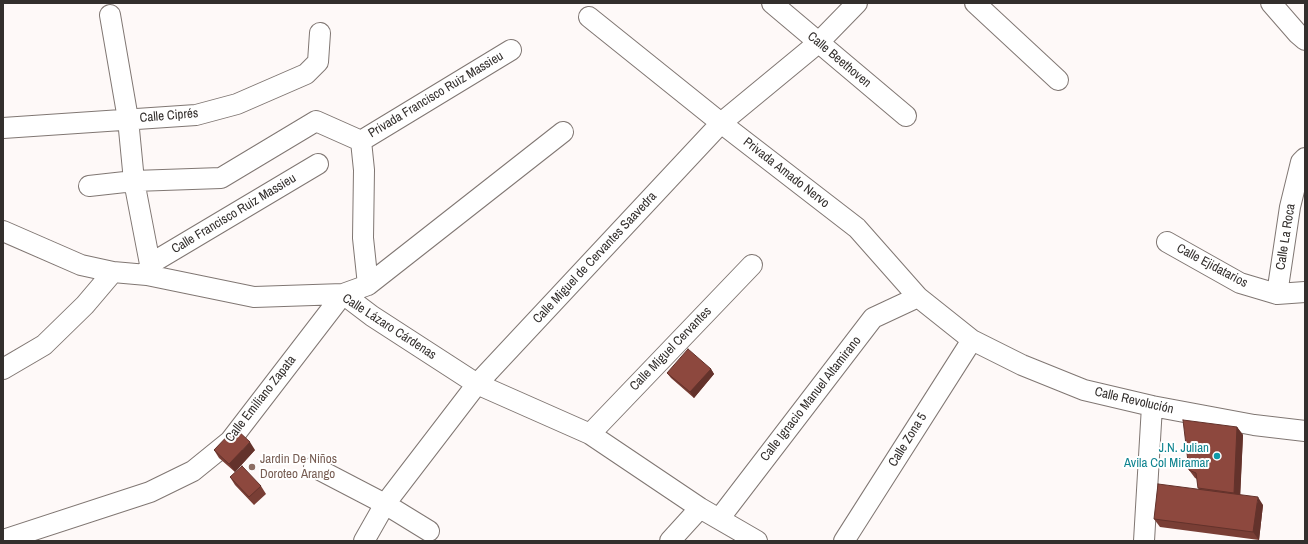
<!DOCTYPE html>
<meta charset="utf-8">
<style>
body{margin:0}
#map{position:relative;width:1308px;height:544px;overflow:hidden;background:#fef9f8;font-family:"Archivo Narrow",sans-serif}
canvas{display:block}
.frame{position:absolute;inset:0;border:4px solid #332f2d;pointer-events:none}
</style>
<div id="map">
<canvas width="1308" height="544"></canvas>
<div class="frame"></div>
</div>
<script>
const context = document.querySelector('canvas').getContext('2d');
context.lineJoin = 'round';
const shape = rows => new Path2D(rows.map(r => 'M' + r).join(''));
function trace(path, color, width, dash) { context.strokeStyle = color; context.lineWidth = width; context.lineCap = dash ? 'butt' : 'round'; context.setLineDash(dash || []); context.stroke(path); }
function fill(path, color) { context.fillStyle = color; context.fill(path, 'evenodd'); }
function drawText(font, color, halo, rows, align = 'center') {
  context.font = font + ' "Archivo Narrow",sans-serif'; context.lineWidth = 4; context.setLineDash([]); context.textBaseline = 'middle'; context.strokeStyle = halo; context.fillStyle = color; for (const [text, x, y, turn = 0] of rows) {
    context.save(); context.translate(x, y); context.rotate((+turn || 0) * Math.PI / 180); context.textAlign = isNaN(turn) ? turn : align; if (halo) context.strokeText(text, 0, 0); context.fillText(text, 0, 0); context.restore();
  }
}
const minor = shape([
 [772,3,906,116],
 [975,3,1058,80],
 [1271,3,1298,34,1305,40],
 [110,15,128,119,134,181,150,264,147,275],
 [589,17,721,123,857,228,918,297,972,340,1022,365,1084,390,1152,406,1254,425,1305,431],
 [3,128,196,115,237,104,306,74,318,62,320,33],
 [361,141,511,50],
 [3,231,81,265,113,272,147,275,254,297,343,294,372,316,477,384,590,434,700,508,757,541],
 [1167,242,1240,283,1277,294,1305,292],
 [150,264,318,164],
 [368,285,563,132],
 [1277,294,1290,207,1301,162,1305,158],
 [3,369,44,345,85,305,113,272],
 [590,434,752,265],
 [314,467,385,504,429,531],
 [719,519,873,318,918,297],
 [3,540,150,492,193,471,230,441,343,294,368,285,363,238,364,170,361,141,316,121,221,178,134,181,89,186],
 [364,541,385,504,477,384,721,123,818,43,857,3],
 [670,541,700,508],
 [844,541,972,340],
 [1144,541,1152,406]
]);
trace(minor, '#807773', 22);
trace(minor, '#fff', 20);
fill(shape([
 [711,369,714,374,694,398,671,378,667,373],
 [1237,427,1243,435,1240,495,1263,505,1259,540,1160,527,1154,519,1199,489,1198,488,1197,479,1195,478,1189,470],
 [214,450,255,450,235,472,219,458],
 [230,477,261,486,266,494,254,505,235,485]
]), '#793e35');
fill(shape([
 [711,369,714,374,694,398,690,392],
 [1237,427,1243,435,1240,501,1234,493],
 [250,442,255,450,235,472,229,464],
 [1258,497,1263,505,1259,540,1253,532]
]), '#63322b');
const building = shape([
 [688,349,711,369,690,392,667,373,688,349],
 [1183,420,1237,427,1234,493,1198,488,1196,473,1189,470,1183,420],
 [235,428,250,442,229,464,214,450,235,428],
 [242,466,261,486,249,497,230,477,242,466],
 [1158,484,1258,497,1253,532,1154,519,1158,484]
]);
fill(building, '#8d483e');
trace(building, '#63322b', 1);
for (const [x, y, r, color] of [
 [1217,456,4,"#0f9aa8"],
 [252,467,4,"#8d6e63"]
]) { const dot = new Path2D(); dot.arc(x, y, r, 0, 2 * Math.PI); context.fillStyle = color; context.fill(dot); trace(dot, '#fff', 1.5); }
drawText('13px', '#332f2d', '#fff', [
 ["Calle Beethoven",839,60,40],
 ["Privada Francisco Ruiz Massieu",436,95,-31],
 ["Calle Ciprés",169,116,-5],
 ["Privada Amado Nervo",786,173,38],
 ["Calle Francisco Ruiz Massieu",234,214,-31],
 ["Calle La Roca",1286,237,-81],
 ["Calle Miguel de Cervantes Saavedra",595,258,-47],
 ["Calle Ejidatarios",1212,266,28],
 ["Calle Lázaro Cárdenas",389,327,33],
 ["Calle Miguel Cervantes",671,349,-46],
 ["Calle Emiliano Zapata",261,399,-52],
 ["Calle Ignacio Manuel Altamirano",811,399,-52],
 ["Calle Revolución",1134,401,13],
 ["Calle Zona 5",908,440,-58]
]);
drawText('13px', '#0d838f', '#fff', [
 ["J.N. Julian",1209,449],
 ["Avila Col Miramar",1209,464]
], 'right');
drawText('13px', '#785e54', '#fff', [
 ["Jardin De Niños",260,460],
 ["Doroteo Arango",260,475]
], 'left');
</script>
